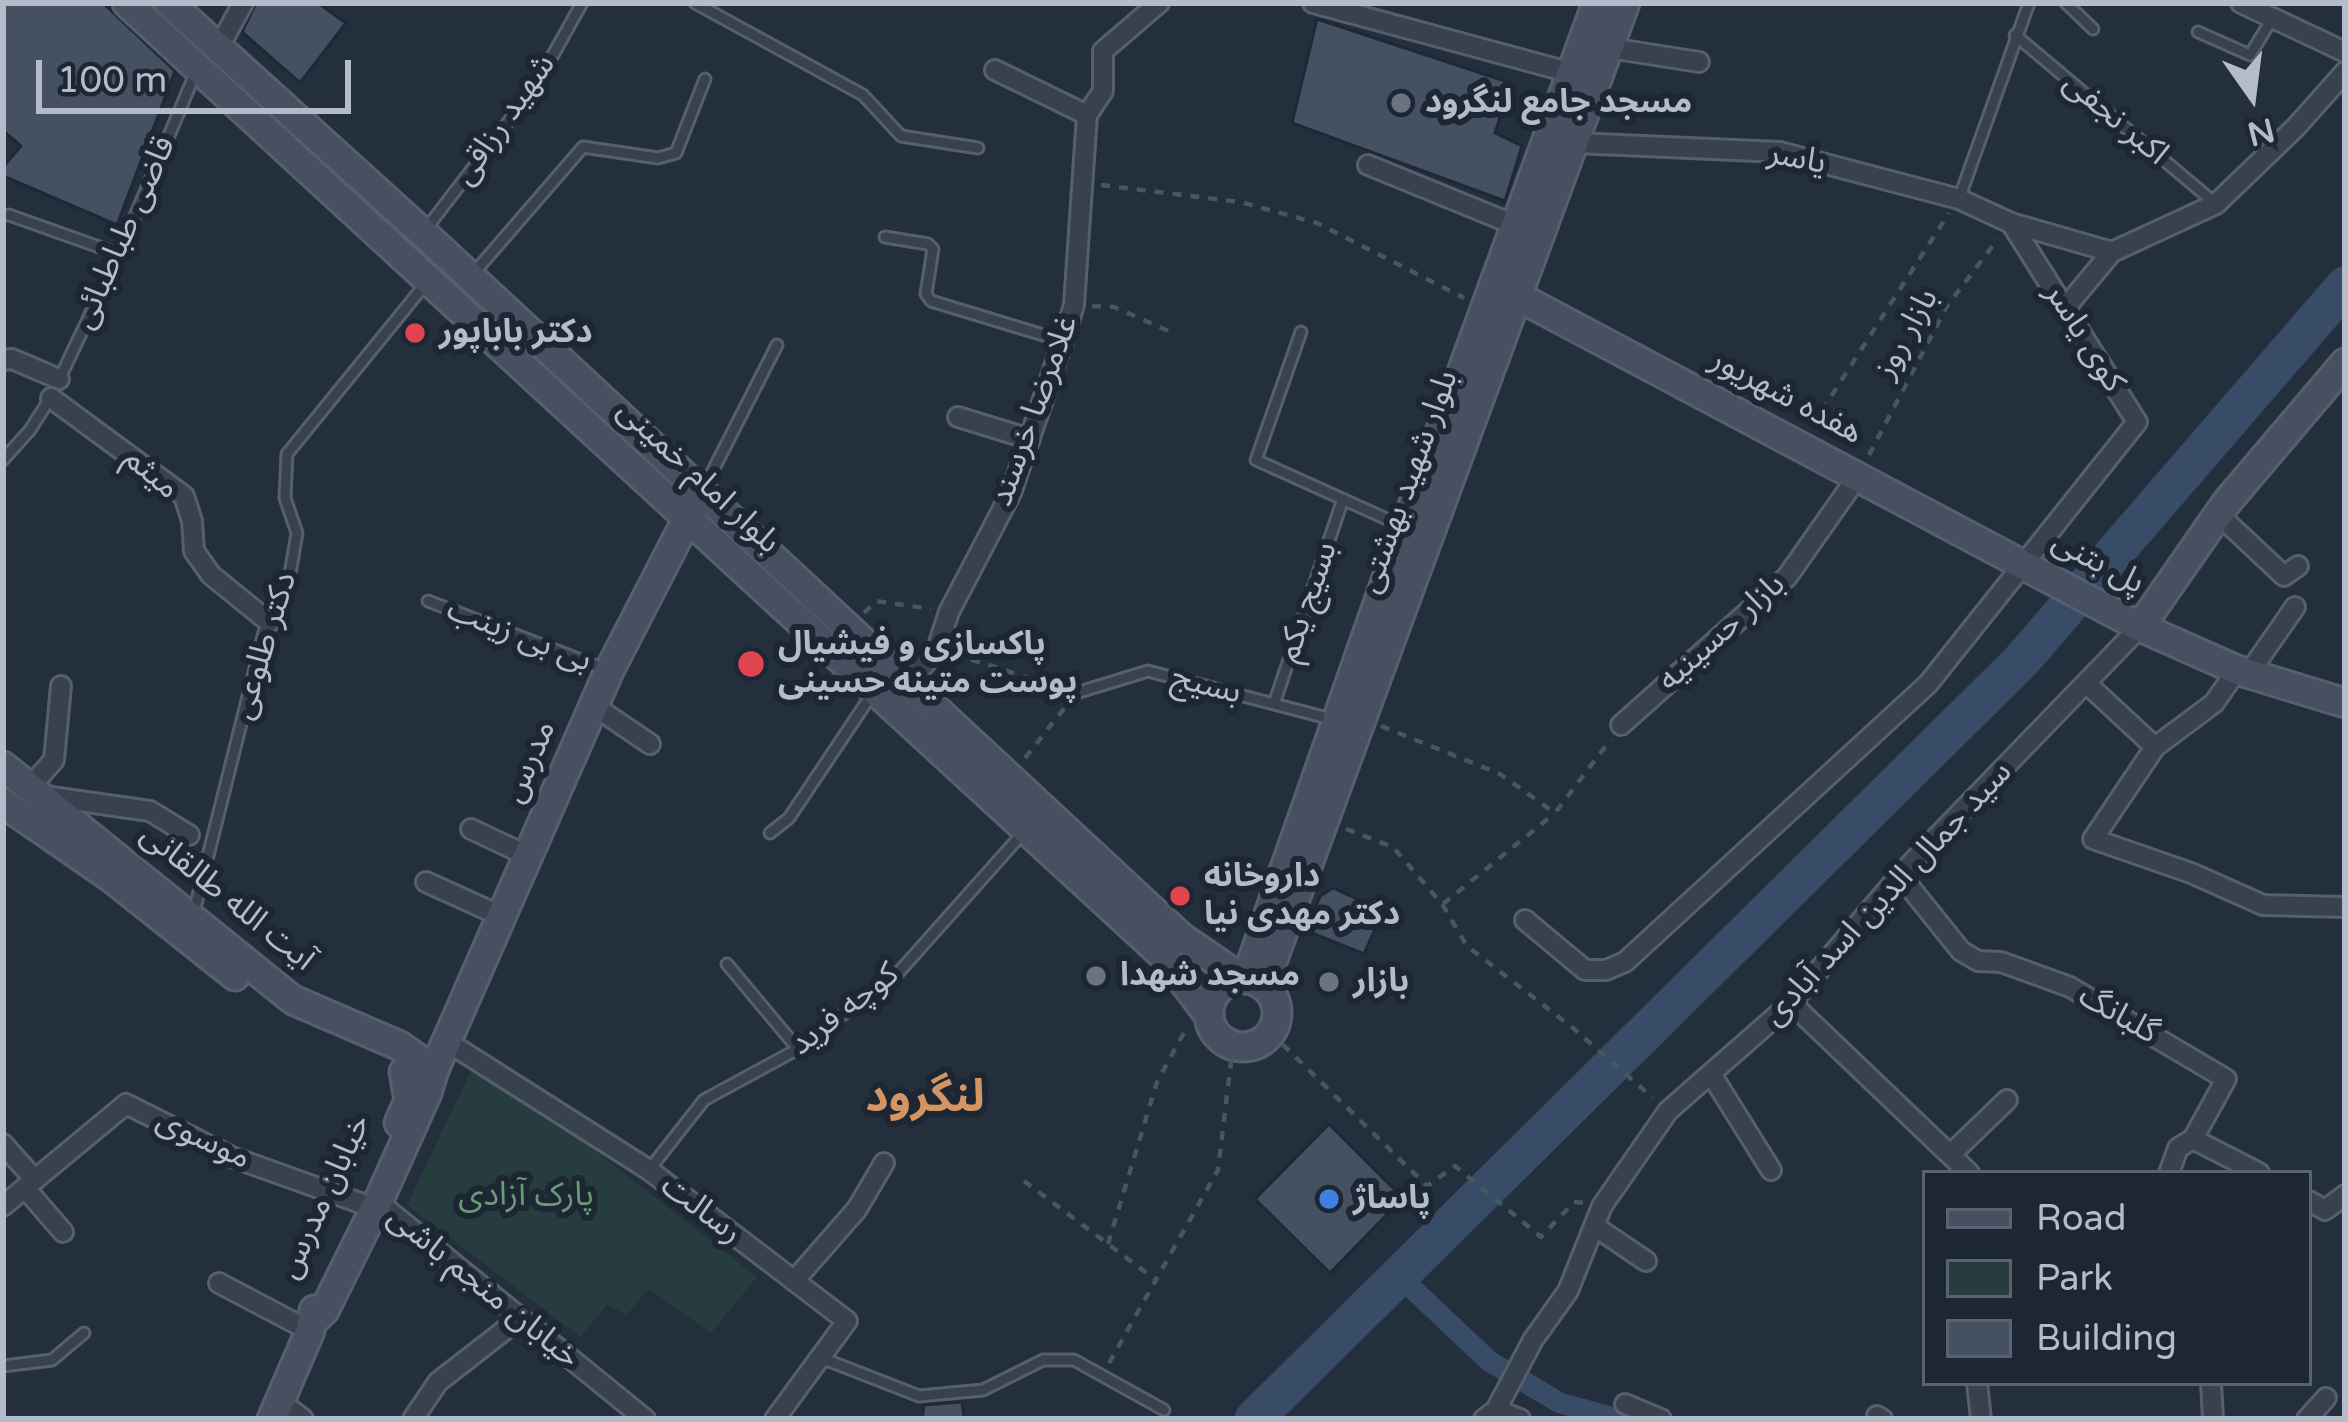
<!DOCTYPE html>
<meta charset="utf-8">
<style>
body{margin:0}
#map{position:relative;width:2348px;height:1422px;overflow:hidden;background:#242f3e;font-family:"Varela Round",sans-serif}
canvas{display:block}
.frame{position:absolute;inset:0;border:6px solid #b4bcc9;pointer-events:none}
.legend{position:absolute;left:1922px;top:1170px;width:390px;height:216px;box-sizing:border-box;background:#1d2633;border:3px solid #59626f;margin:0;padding:15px 21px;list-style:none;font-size:36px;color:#b4bcc9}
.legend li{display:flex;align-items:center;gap:24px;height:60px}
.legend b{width:60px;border:3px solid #59626f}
.north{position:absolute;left:2192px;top:36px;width:120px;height:120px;-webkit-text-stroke:9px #1d2633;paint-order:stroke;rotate:166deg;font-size:33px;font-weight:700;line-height:48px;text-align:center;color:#b4bcc9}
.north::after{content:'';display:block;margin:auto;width:42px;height:54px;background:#b4bcc9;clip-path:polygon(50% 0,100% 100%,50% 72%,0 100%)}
.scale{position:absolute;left:36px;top:60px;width:315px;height:54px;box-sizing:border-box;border:6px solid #b4bcc9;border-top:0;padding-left:15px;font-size:36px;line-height:42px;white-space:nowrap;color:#b4bcc9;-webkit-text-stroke:9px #1d2633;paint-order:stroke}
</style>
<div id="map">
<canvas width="2348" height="1422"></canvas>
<div class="frame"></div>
<ul class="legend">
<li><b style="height:15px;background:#465061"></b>Road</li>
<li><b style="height:33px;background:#263c3f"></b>Park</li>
<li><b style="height:33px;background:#455162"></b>Building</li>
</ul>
<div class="north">N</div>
<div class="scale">100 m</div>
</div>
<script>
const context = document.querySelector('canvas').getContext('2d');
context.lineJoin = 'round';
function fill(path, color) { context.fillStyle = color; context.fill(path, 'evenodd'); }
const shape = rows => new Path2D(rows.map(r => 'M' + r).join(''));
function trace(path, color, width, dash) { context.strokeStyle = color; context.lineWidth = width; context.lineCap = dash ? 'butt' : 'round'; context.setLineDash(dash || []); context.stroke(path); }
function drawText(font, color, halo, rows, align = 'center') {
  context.font = font + ' "Varela Round","Noto Sans Arabic",sans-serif'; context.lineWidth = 12; context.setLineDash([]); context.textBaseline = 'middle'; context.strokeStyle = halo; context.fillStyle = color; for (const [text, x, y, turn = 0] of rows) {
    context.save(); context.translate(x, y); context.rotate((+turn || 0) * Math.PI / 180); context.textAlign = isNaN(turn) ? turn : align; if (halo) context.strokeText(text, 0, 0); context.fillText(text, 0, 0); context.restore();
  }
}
fill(shape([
 [477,1058,757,1277,711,1333,648,1289,627,1315,607,1305,580,1337,407,1205]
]), '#263c3f');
trace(shape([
 [1399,1276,1489,1361,1560,1403,1618,1419]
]), '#394c67', 21);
trace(shape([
 [1254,1419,2021,661,2345,286]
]), '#394c67', 39);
const building = shape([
 [3,3,103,3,175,71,117,225,3,176,3,167,21,146,3,131,3,3],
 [256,3,318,3,346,23,300,83,242,32,256,3],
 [1317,19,1511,83,1495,133,1522,146,1505,201,1292,123,1317,19],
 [1333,888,1383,911,1364,954,1307,931,1320,896,1333,888],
 [1329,1124,1403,1198,1330,1273,1255,1199,1329,1124],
 [962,1402,964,1419,922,1419,924,1405,962,1402]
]);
fill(building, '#455162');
trace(building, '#1f2835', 3);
const lane = shape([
 [695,3,863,95,901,136,978,148],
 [2066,3,2093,29],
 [2198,32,2250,55,2272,19],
 [2015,35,2216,204],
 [1959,199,2029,3],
 [9,215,119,254],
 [426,229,535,87,582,3],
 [885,237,928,244,933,249,926,294,931,301,1063,341],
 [473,274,583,147,658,158,676,153,705,79],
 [1301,332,1256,460,1400,525],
 [58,382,119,254,195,74],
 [3,460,30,430,51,397],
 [703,490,777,345],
 [428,601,604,669],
 [1076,693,1148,671,1331,719],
 [1274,704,1343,499],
 [770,833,789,818,872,694],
 [194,912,264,632,288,586,297,533,285,498,287,454,427,282],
 [727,964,798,1049],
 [649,1170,704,1100,798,1049,899,972,1022,834],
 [819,1357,919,1396,983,1390,1043,1360,1074,1360,1164,1410],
 [3,1366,52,1360,84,1333]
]);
const street = shape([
 [1313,3,1572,73],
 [2241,3,2345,52],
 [219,47,243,3],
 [1610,48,1699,62],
 [995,70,1087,115],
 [1575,143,1780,152,1959,199,2011,223,2112,252],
 [1368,165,1515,225],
 [2066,307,2112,252,2216,204,2296,127,2345,72],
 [3,360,12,359,59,379],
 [51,398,184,496,192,521,194,551,211,575,269,622],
 [958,417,1030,439],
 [2219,515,2284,576,2298,566],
 [2237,670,2214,703,2155,747,2093,839,2191,873,2263,905,2345,907],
 [2249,673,2295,607],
 [908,684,937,649,949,612,1011,493,1063,341,1074,305,1087,115,1103,91,1103,51,1159,3],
 [2087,684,2155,747],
 [594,706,650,744],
 [1621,725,1787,577,1858,476],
 [30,787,54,760,61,686],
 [44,796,150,811,189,835],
 [471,829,528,856],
 [1900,875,1961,951,1978,961,2001,962,2070,987,2226,1079,2193,1139,2259,1173],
 [426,882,501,916],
 [1525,920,1585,970,1606,970,1625,962,1928,684,2137,422,2011,223],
 [1791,1003,1969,1173],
 [446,1041,649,1170,847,1321,775,1419],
 [1711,1074,1771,1170],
 [3,1144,35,1180],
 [1950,1155,2007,1100],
 [2169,1173,2178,1148,2193,1139],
 [25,1188,63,1232],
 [2309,1201,2325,1210,2345,1195],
 [378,1202,645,1419],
 [3,1206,126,1104,232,1157,363,1204],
 [1594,1226,1646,1261],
 [794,1281,857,1209,884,1163],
 [219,1283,310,1331],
 [1977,1383,1981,1419],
 [2211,1383,2213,1419],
 [281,1402,303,1419],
 [1625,1404,1661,1419],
 [1496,1410,1520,1419],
 [1877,1416,1882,1419],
 [413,1419,438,1382,519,1319],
 [1484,1419,1496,1410,1533,1340,1568,1291,1602,1206,1668,1111,1791,1003,1900,875,2140,627],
 [2307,1419,2326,1398]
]);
const secondary = shape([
 [127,3,1164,956,1208,1014],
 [169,3,423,233,1181,937,1242,979],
 [1499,302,1515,295,2140,627,2237,670,2345,703],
 [2140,627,2227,502,2345,363],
 [3,766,293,1000,400,1046,434,1070,427,1093,378,1202,324,1311,311,1323],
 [3,803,113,879,235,976],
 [1246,979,1399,544,1597,3],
 '1209 1013a34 34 0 1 1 68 0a34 34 0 1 1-68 0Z',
 [1263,986,1625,3],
 [434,1070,609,671,696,502],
 [399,1123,409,1100,404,1072,410,1064,420,1062],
 [272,1419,310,1331,314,1310]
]);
trace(lane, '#565f6c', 15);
trace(street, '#565f6c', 24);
trace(secondary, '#565f6c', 33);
trace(shape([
 [1101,185,1240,202,1317,223,1464,298],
 [1092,306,1114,307,1171,332],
 [1812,426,1949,213],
 [1869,455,1947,306,1998,239],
 [864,613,876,601,931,609],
 [954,654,1063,689],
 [1381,726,1500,774,1555,813,1611,739],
 [1025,758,1066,706],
 [1346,829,1393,847,1442,904,1467,946,1573,1028,1653,1098],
 [1443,904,1555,813],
 [1270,1032,1427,1186,1455,1166,1541,1237,1574,1202,1585,1203],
 [1024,1181,1156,1280],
 [1108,1244,1157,1082,1187,1027],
 [1109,1363,1218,1170,1233,1045]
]), '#44595c', 4.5, [9, 9]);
trace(lane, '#38414e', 9);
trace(street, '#38414e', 18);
trace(secondary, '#465061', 27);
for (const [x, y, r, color] of [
 [1401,103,12,"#6b7280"],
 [415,333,12,"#e0444e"],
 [751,664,15,"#e0444e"],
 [1180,896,12,"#e0444e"],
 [1096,976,12,"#6b7280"],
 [1329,982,12,"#6b7280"],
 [1329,1199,12,"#3f7fe0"]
]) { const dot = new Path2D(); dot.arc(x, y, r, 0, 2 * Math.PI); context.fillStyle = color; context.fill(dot); trace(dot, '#1d2633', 4.5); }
drawText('bold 33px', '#b4bcc9', '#1d2633', [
 ["مسجد جامع لنگرود",1425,103],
 ["دکتر باباپور",439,333],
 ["پاکسازی و فیشیال",778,645],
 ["پوست متینه حسینی",778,683],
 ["داروخانه",1204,877],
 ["دکتر مهدی نیا",1204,915],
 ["مسجد شهدا",1120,976],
 ["بازار",1353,982],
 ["پاساژ",1353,1199]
], 'left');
drawText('33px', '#b4bcc9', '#1d2633', [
 ["اکبر نجفی",2115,119,40],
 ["شهید رزاقی",505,120,-55],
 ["یاسر",1797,159,11],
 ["قاضی طباطبائی",125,233,-66],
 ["بازار روز",1907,334,-61],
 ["کوی یاسر",2084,338,58],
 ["هفده شهریور",1786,397,28],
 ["غلامرضا خرسند",1035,411,-70],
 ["میثم",151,474,40],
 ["بلوار امام خمینی",698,477,43],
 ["بلوار شهید بهشتی",1409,482,-70],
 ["پل بتنی",2098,563,28],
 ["بسیج یکم",1308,602,-71],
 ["بازار حسینیه",1722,633,-42],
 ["بی بی زینب",519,636,21],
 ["دکتر طلوعی",265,646,-73],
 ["بسیج",1206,686,14],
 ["مدرس",530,762,-66],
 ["سید جمال الدین اسد آبادی",1888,894,-47],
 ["آیت الله طالقانی",227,898,39],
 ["کوچه فرید",845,1010,-38],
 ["گلبانگ",2118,1015,30],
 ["موسوی",203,1140,25],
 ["خیابان مدرس",325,1197,-65],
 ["رسالت",701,1210,37],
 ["خیابان منجم باشی",483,1288,39]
]);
drawText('33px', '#6b9a76', '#1d2633', [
 ["پارک آزادی",526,1196]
]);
drawText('bold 45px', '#d59563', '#1d2633', [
 ["لنگرود",925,1099]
]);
</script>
